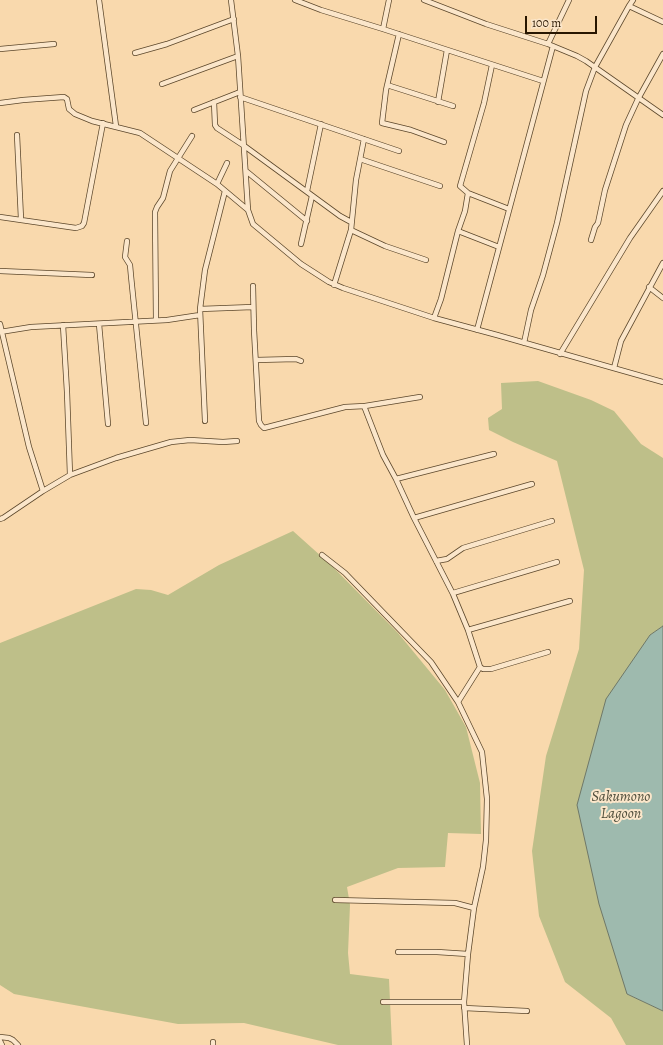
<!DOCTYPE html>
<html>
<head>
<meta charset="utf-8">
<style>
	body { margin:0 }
	#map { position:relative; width:663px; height:1045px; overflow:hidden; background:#f9d9ad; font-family:Alegreya,serif }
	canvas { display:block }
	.scale { position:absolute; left:525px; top:16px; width:72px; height:18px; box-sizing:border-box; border:2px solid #281600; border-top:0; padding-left:5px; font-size:12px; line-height:14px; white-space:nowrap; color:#281600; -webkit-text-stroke:3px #fbe6ca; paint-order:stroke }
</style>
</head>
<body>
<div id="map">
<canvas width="663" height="1045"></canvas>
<div class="scale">100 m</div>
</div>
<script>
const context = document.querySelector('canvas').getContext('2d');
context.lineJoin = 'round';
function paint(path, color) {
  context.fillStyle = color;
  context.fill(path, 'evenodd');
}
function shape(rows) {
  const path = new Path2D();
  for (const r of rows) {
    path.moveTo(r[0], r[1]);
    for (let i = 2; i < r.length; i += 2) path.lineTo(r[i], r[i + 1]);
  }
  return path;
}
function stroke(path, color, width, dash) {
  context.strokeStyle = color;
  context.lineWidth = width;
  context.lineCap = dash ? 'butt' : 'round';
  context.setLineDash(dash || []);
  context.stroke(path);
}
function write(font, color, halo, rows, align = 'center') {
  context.font = font + ' Alegreya,serif';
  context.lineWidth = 4;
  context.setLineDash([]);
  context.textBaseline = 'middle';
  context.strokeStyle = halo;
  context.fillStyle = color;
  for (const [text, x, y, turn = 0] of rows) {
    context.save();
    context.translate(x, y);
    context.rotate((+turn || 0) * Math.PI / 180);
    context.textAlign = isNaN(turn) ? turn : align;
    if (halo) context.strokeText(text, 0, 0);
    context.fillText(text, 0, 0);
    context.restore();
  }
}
paint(shape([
	[538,381,591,400,614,411,641,444,663,458,663,626,650,635,627,994,663,1011,663,1045,626,1045,611,1018,565,982,539,916,532,851,546,756,579,649,584,570,557,461,513,442,489,430,488,418,502,409,501,383],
	[293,531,331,565,398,633,445,690,466,727,480,783,481,834,448,833,445,867,398,868,347,887,350,905,348,953,350,974,389,979,392,1045,338,1045,244,1023,178,1024,14,994,0,985,0,643,136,589,151,590,168,595,219,565]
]), '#bebf89');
const water = shape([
	[663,626,663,1011,627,994,599,904,577,805,606,699,650,635,663,626]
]);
paint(water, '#9ebaae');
stroke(water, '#6f7868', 1);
const minor = shape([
	[99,0,116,126],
	[231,0,238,56,248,210,253,224,301,264,329,282,343,288,434,318,497,335,663,382],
	[295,0,321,10,383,29,543,81],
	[424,0,486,24,548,44,577,56,586,61,663,115],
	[629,6,663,22],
	[383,29,389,0],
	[399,34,386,90,382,123,411,130,444,142],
	[548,44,569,0],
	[0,49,54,44],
	[135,53,167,44,234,19],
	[162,84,238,56],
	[387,85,453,106],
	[240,97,399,151],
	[214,102,215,125,217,128,243,145,340,216,351,222],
	[438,102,447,50],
	[0,103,23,100,64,97,67,99,69,109,75,114,92,121,140,133,217,184,248,210],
	[194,110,240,92],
	[17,135,21,219],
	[360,159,440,186],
	[246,171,307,221],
	[217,184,227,163],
	[307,191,321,124],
	[468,193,509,209],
	[0,217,76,228,82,226,84,223,103,123],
	[351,230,385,246,426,260],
	[458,231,499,247],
	[591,240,595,227,598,223,605,190,626,125,638,99,663,54],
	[127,241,125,257,130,265,131,276,146,423],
	[301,244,312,196],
	[0,271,92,275],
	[334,285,351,230,356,180,364,139],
	[253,286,254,330,259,421,261,425,264,428,345,407,365,406,420,397],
	[649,287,663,298],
	[200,309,253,307],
	[434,318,441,299,458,231,465,211,468,193,460,186,484,103,492,65],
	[156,320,155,212,157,207,163,198,170,171,192,136],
	[0,324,29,447,43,491],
	[99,324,108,424],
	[63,325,67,392,70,475],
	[477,330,553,46],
	[0,332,31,327,167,320,200,315],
	[524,343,531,310,543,275,557,223,586,91,595,67,629,6,633,0],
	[560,354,630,238,663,191],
	[256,360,296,359,301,361],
	[614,368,621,341,663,263],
	[364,406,383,455,396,479,414,518,453,594,468,630,480,667,458,702],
	[205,421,200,309,205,270,225,191],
	[396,479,494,454],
	[414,518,532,484],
	[0,519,3,518,43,491,70,475,116,458,171,442,190,440,223,442,237,441],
	[322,555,345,573,431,662,458,702,482,752,487,799,486,840,483,867,474,908,468,954,464,1002,467,1045],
	[436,561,447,559,463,548,552,521],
	[453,593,557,562],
	[468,630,570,601],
	[480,667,483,669,491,669,548,652],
	[335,900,455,903,474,908],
	[398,952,437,952,468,954],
	[383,1002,464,1002],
	[464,1008,527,1011],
	[0,1037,9,1038,13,1040,18,1045],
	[0,1041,2,1045],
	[213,1045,213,1042]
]);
stroke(minor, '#5c472b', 6);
stroke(minor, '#fbe6ca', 4.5);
write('italic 15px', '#514f3d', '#fbe6ca', [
	["Sakumono",621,797],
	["Lagoon",621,814]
]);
</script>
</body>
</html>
